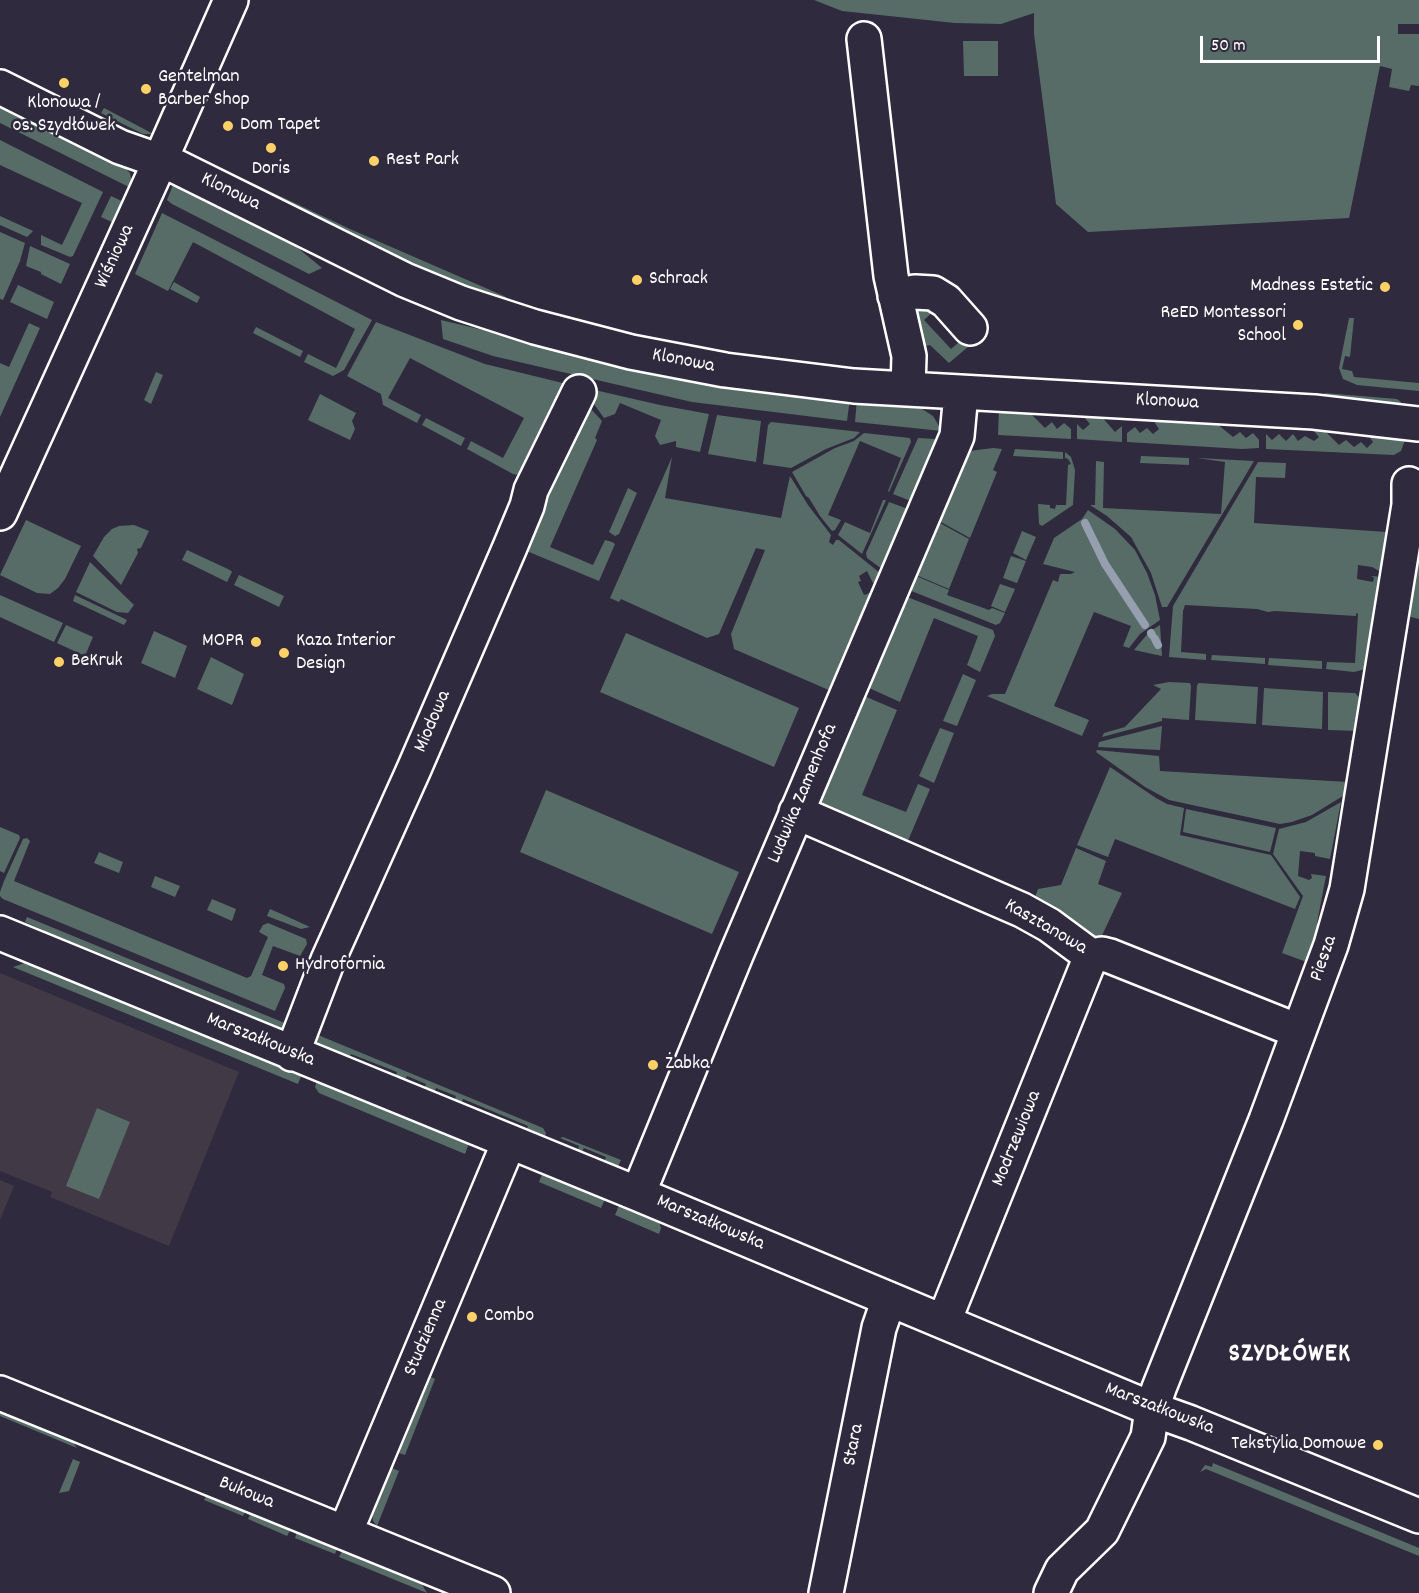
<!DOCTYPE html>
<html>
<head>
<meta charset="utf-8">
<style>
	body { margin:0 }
	#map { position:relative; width:1419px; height:1593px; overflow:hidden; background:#2f2a3d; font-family:Dekko,sans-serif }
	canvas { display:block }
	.scale { position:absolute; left:1200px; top:36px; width:180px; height:27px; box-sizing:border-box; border:3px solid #fff; border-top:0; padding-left:8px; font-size:18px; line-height:21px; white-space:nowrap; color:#fff; -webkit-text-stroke:4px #2f2a3d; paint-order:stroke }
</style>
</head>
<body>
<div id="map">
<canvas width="1419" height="1593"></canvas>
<div class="scale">50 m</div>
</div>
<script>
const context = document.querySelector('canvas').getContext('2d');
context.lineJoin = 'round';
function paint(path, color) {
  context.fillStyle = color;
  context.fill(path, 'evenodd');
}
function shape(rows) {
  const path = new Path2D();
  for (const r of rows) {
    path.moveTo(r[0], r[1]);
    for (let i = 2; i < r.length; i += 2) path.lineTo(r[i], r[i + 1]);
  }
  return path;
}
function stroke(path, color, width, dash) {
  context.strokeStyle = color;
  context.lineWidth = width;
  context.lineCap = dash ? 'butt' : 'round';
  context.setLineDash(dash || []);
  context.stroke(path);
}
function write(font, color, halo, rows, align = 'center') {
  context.font = font + ' Dekko,sans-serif';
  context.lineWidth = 5;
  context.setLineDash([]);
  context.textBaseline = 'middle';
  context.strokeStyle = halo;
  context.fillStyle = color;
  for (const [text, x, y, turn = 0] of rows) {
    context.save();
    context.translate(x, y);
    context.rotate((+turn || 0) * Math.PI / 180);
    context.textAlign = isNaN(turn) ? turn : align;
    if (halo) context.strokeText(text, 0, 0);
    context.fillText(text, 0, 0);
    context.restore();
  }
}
paint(shape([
	[0,973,239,1072,169,1246,50,1197,52,1192,0,1171],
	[0,1180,14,1186,0,1220]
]), '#413945');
paint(shape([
	[814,0,1419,0,1419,24,1398,24,1398,34,1419,34,1419,86,1411,85,1409,91,1389,87,1392,69,1380,66,1349,218,1088,232,1056,204,1034,34,1034,13,1001,24,955,23,842,11],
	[963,41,998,41,998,76,964,76],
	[0,101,122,165,130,173,133,189,0,123],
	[104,108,144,129,153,134,143,134,101,113],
	[0,140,103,192,73,256,70,257,41,245,41,235,62,245,82,203,0,165],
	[191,156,195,156,350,229,504,296,517,304,447,283],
	[176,184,287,239,322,268,309,274,172,204,167,200,173,185],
	[111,196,128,204,118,225,101,217],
	[162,213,372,320,344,370,333,376,304,362,308,354,336,368,355,329,193,242,168,291,135,274],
	[0,216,33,231,27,237,0,225],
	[0,232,25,243,20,261,3,300,0,299],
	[30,246,70,264,61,284,41,274,41,272,26,266],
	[174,282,200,297,197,303,170,289],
	[18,285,54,302,47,319,10,302],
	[915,306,938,307,924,320,951,349,965,337,975,341,949,363,930,345,923,347],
	[1349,318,1354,318,1350,357,1345,356,1342,369,1352,371,1354,377,1419,383,1419,391,1357,385,1343,379,1339,368],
	[441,320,508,336,850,398,847,421,692,402,493,356,443,339],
	[376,322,485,364,575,386,523,476,513,474,467,449,471,441,503,458,524,418,410,358,388,398,421,415,417,423,383,405,381,394,347,376],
	[29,323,40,328,0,417,0,363,9,367],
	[256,327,303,351,300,357,253,333],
	[156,372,163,375,151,404,144,400],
	[586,388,660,405,709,414,700,452,676,447,676,441,660,445,655,436,661,420,620,403,615,414,604,418,591,400],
	[1324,393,1397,399,1401,402,1401,406,1331,400],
	[320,394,356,413,352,421,355,429,350,440,308,420],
	[857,399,916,405,933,416,942,431,855,422],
	[590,408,602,421,595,438,597,440,550,547,593,565,605,540,612,542,615,544,599,581,517,547],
	[999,409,1026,409,1045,428,1052,422,1057,429,1064,423,1071,429,1071,439,998,435],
	[1084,413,1101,416,1115,432,1122,426,1122,442,1077,439,1077,424,1083,430,1090,424,1084,417],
	[717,415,761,421,756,462,708,454],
	[1155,417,1211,419,1233,437,1240,432,1246,438,1253,433,1259,440,1259,448,1242,449,1127,442,1127,433,1135,427,1140,433,1147,428,1153,434,1159,429,1153,420],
	[426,418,465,438,461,446,422,425],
	[771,422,825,428,860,432,854,438,826,449,791,468,763,464,768,425],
	[1317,426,1323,429,1339,445,1346,440,1354,447,1361,442,1367,448,1373,442,1368,435,1373,431,1404,435,1405,440,1401,451,1394,455,1266,449,1266,434,1272,440,1279,434,1286,441,1293,434,1298,441,1305,436,1314,441,1319,437,1313,430],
	[864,433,910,438,911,442,889,492,888,491,901,458,860,441,828,515,841,520,835,530,832,531,820,516,809,498,806,496,792,472,835,448,854,441],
	[918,438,936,439,911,501,893,494],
	[993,448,1002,449,993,470,997,472,970,538,939,521,969,451],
	[1015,449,1063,452,1063,459,1013,456],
	[1065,452,1071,457,1075,470,1073,505,1042,526,1039,524,1038,504,1050,505,1050,508,1055,509,1056,505,1066,505,1068,465,1071,464,1068,459,1065,458],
	[1141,456,1189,458,1189,465,1140,463],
	[672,457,665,498,781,518,790,476,808,505,831,535,829,542,833,545,836,540,839,540,880,573,877,581,873,583,867,571,859,576,861,581,858,582,864,595,873,592,831,691,734,649,731,634,765,550,756,548,719,634,707,638,621,599,619,602,610,598],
	[1197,458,1254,461,1167,607,1162,607,1151,573,1131,537,1107,516,1090,505,1095,505,1096,461,1104,462,1103,508,1221,514,1225,462],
	[1258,462,1286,463,1285,478,1256,477,1254,523,1387,532,1381,572,1372,567,1358,565,1357,579,1373,582,1374,578,1371,576,1381,577,1368,664,1362,670,1354,672,1326,669,1327,662,1355,663,1358,614,1356,613,1356,616,1275,611,1268,612,1257,609,1185,605,1183,611,1181,652,1206,654,1206,660,1169,657,1173,606],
	[628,488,637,493,619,534,615,536,609,532],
	[883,500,886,500,862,554,838,535,845,522,870,533],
	[889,502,908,509,882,569,867,558,866,553],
	[1088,510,1115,529,1135,550,1147,573,1155,595,1160,620,1140,634,1129,648,1123,646,1131,626,1094,612,1054,706,1089,720,1082,736,987,696,992,694,1005,694,1053,580,1058,582,1060,574,1071,574,1075,572,1043,564,1054,538,1082,519],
	[26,520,81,546,65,579,58,588,50,594,37,593,0,575],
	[938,522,969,539,949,589,916,575],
	[134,525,149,531,141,548,137,549,138,553,121,585,93,556,104,537,112,529,119,526],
	[1022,531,1036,537,1026,560,1013,553],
	[187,550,230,570,232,572,227,582,182,560],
	[1419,550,1419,619,1403,615],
	[1011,556,1026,561,1017,583,1003,578],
	[90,562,134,605,128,613,117,612,76,592],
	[239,575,284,596,279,607,234,585],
	[916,576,949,590,947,595,989,610,992,608,1005,613,1000,623,996,625,909,590],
	[1000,584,1015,589,1005,612,991,606],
	[0,595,63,623,54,642,0,617],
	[75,595,123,618,127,620,124,625,73,601],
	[907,597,993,630,995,636,980,672,967,665,978,636,934,618,900,702,869,688],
	[66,625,93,637,85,656,57,643],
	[1160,625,1162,656,1134,650,1149,632],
	[154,631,187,646,175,678,141,663],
	[626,633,799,708,774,767,600,692],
	[1212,655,1265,658,1265,664,1211,660],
	[211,657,244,674,232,705,197,689],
	[1269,658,1322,661,1322,669,1268,665],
	[963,674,976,680,957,726,943,721],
	[1169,682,1190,683,1191,686,1189,720,1162,718,1162,721,1102,737,1104,733,1125,727,1161,689,1153,685],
	[1199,683,1258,687,1256,724,1195,720,1197,685],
	[1264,688,1323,692,1322,729,1262,725],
	[1328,692,1355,693,1360,698,1362,701,1360,731,1328,730],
	[864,696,897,710,862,795,906,812,918,784,930,789,907,843,822,809,821,802,824,791],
	[1162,726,1160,750,1098,747,1099,742],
	[940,728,954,733,934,783,919,776],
	[1351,740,1358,740,1351,791,1312,815,1292,822,1280,824,1169,800,1145,787,1096,752,1097,750,1159,756,1160,771,1348,782],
	[1110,767,1156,798,1167,804,1184,808,1180,835,1271,855,1300,897,1295,909,1115,839,1108,857,1077,845],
	[546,790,739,872,712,934,520,852],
	[1341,802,1330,859,1315,856,1315,853,1300,851,1298,876,1309,880,1312,878,1311,874,1326,876,1317,923,1323,930,1312,964,1282,953,1303,896,1273,854,1279,829,1306,822],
	[1186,809,1276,828,1270,852,1183,832],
	[0,827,19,835,20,838,4,873,0,871],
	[27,838,30,841,14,881,247,978,251,976,268,937,259,932,263,925,268,923,306,939,307,944,300,956,273,946,262,975,284,984,285,988,275,1011,3,899,0,896,0,892,4,881,23,839],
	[1076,848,1106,861,1098,884,1122,893,1097,946,1034,900,1038,889,1061,885],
	[99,852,123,862,119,873,94,863],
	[155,876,180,886,175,897,151,887],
	[212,899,236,909,232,921,207,910],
	[270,909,286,916,310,927,301,929,267,916],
	[27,917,292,1026,283,1032,254,1021,255,1017,97,952,56,936,50,939,43,930,25,922],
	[31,961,303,1071,298,1084,13,967],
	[306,1030,543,1128,546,1133,544,1142,525,1134,528,1126,463,1099,460,1107,453,1104,456,1096,436,1088,433,1095,423,1092,426,1084,407,1076,404,1083,395,1079,397,1072,351,1054,348,1061,311,1045],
	[318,1078,470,1140,465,1154,319,1093,315,1087],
	[97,1108,130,1122,99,1199,66,1186],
	[563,1137,621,1160,617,1169,603,1164,606,1157,584,1148,580,1155,577,1153,579,1146,560,1138],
	[543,1172,606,1197,601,1208,539,1182],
	[619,1205,659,1222,661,1228,659,1234,615,1215],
	[431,1377,435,1379,405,1455,399,1453],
	[0,1408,69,1437,77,1448,0,1416],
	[73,1459,80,1462,69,1491,59,1493],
	[1213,1463,1419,1548,1419,1556,1206,1469,1200,1472,1205,1465,1212,1467],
	[392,1468,399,1471,377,1526,373,1521,372,1513],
	[207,1494,246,1510,243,1516,204,1500],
	[251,1512,291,1529,287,1536,248,1519],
	[297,1532,337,1549,335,1554,295,1538],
	[342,1551,421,1583,427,1593,339,1557]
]), '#576c67');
stroke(shape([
	[1085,523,1105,564,1145,625],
	[1151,633,1152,635],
	[1155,639,1158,645]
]), '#969faf', 8);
const minor = shape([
	[864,39,891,276,909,356,908,389],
	[0,87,120,147,177,167,405,280,461,303,535,327,631,352,725,370,854,386,1314,412,1419,424],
	[895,296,915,292,933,293,946,301,970,328],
	[0,513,152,179,231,0],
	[796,812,1022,910,1049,925,1091,956],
	[0,933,638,1194,1152,1409,1191,1423,1419,1516],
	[1091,956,1102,954,1110,956,1298,1031],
	[292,1054,328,960,414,769,510,547,527,506,531,490,579,392],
	[638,1194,736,955,957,436,961,393],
	[944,1321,1091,956],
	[0,1393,493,1593],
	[345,1533,509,1142],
	[826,1593,879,1328,889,1299],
	[1051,1593,1062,1570,1102,1531,1148,1437,1152,1409,1159,1388,1266,1120,1331,945,1347,889,1409,505,1409,484]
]);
stroke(minor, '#fff', 38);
stroke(minor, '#2f2a3d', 33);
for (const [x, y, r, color] of [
	[64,83,6,"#ffd166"],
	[146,89,6,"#ffd166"],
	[228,126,6,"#ffd166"],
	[271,148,6,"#ffd166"],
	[374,161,6,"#ffd166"],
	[637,280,6,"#ffd166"],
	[1385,287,6,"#ffd166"],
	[1298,325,6,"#ffd166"],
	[256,642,6,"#ffd166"],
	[284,653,6,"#ffd166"],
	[59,662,6,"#ffd166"],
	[283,966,6,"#ffd166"],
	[653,1065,6,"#ffd166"],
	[472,1317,6,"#ffd166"],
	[1378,1445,6,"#ffd166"]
]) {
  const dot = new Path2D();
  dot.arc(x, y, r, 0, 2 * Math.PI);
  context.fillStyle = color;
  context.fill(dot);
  stroke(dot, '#2f2a3d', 2);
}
write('20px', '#fff', '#2f2a3d', [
	["Gentelman",158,78],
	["Barber Shop",158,101],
	["Klonowa /",64,104,"center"],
	["os. Szydłówek",64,127,"center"],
	["Dom Tapet",240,126],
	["Rest Park",386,161],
	["Doris",271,170,"center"],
	["Schrack",649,280],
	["Madness Estetic",1373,287,"right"],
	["ReED Montessori",1286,314,"right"],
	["School",1286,337,"right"],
	["MOPR",244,642,"right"],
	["Kaza Interior",296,642],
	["Design",296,665],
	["BeKruk",71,662],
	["Hydrofornia",295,966],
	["Żabka",665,1065],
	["Combo",484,1317],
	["Tekstylia Domowe",1366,1445,"right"]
], 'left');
write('20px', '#fff', '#2f2a3d', [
	["Klonowa",230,193,26],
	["Wiśniowa",116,257,-65],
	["Klonowa",683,362,11],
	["Klonowa",1167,403,3],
	["Miodowa",434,722,-67],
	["Ludwika Zamenhofa",804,794,-67],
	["Kasztanowa",1045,928,30],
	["Piesza",1325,959,-71],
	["Marszałkowska",260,1041,22],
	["Modrzewiowa",1018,1139,-68],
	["Marszałkowska",710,1224,23],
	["Studzienna",427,1338,-67],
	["Marszałkowska",1159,1410,21],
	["Stara",855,1445,-79],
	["Bukowa",246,1494,22]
]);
context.letterSpacing = '1.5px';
write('bold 26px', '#fff', '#2f2a3d', [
	["SZYDŁÓWEK",1290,1356]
]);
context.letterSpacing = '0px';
</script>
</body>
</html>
